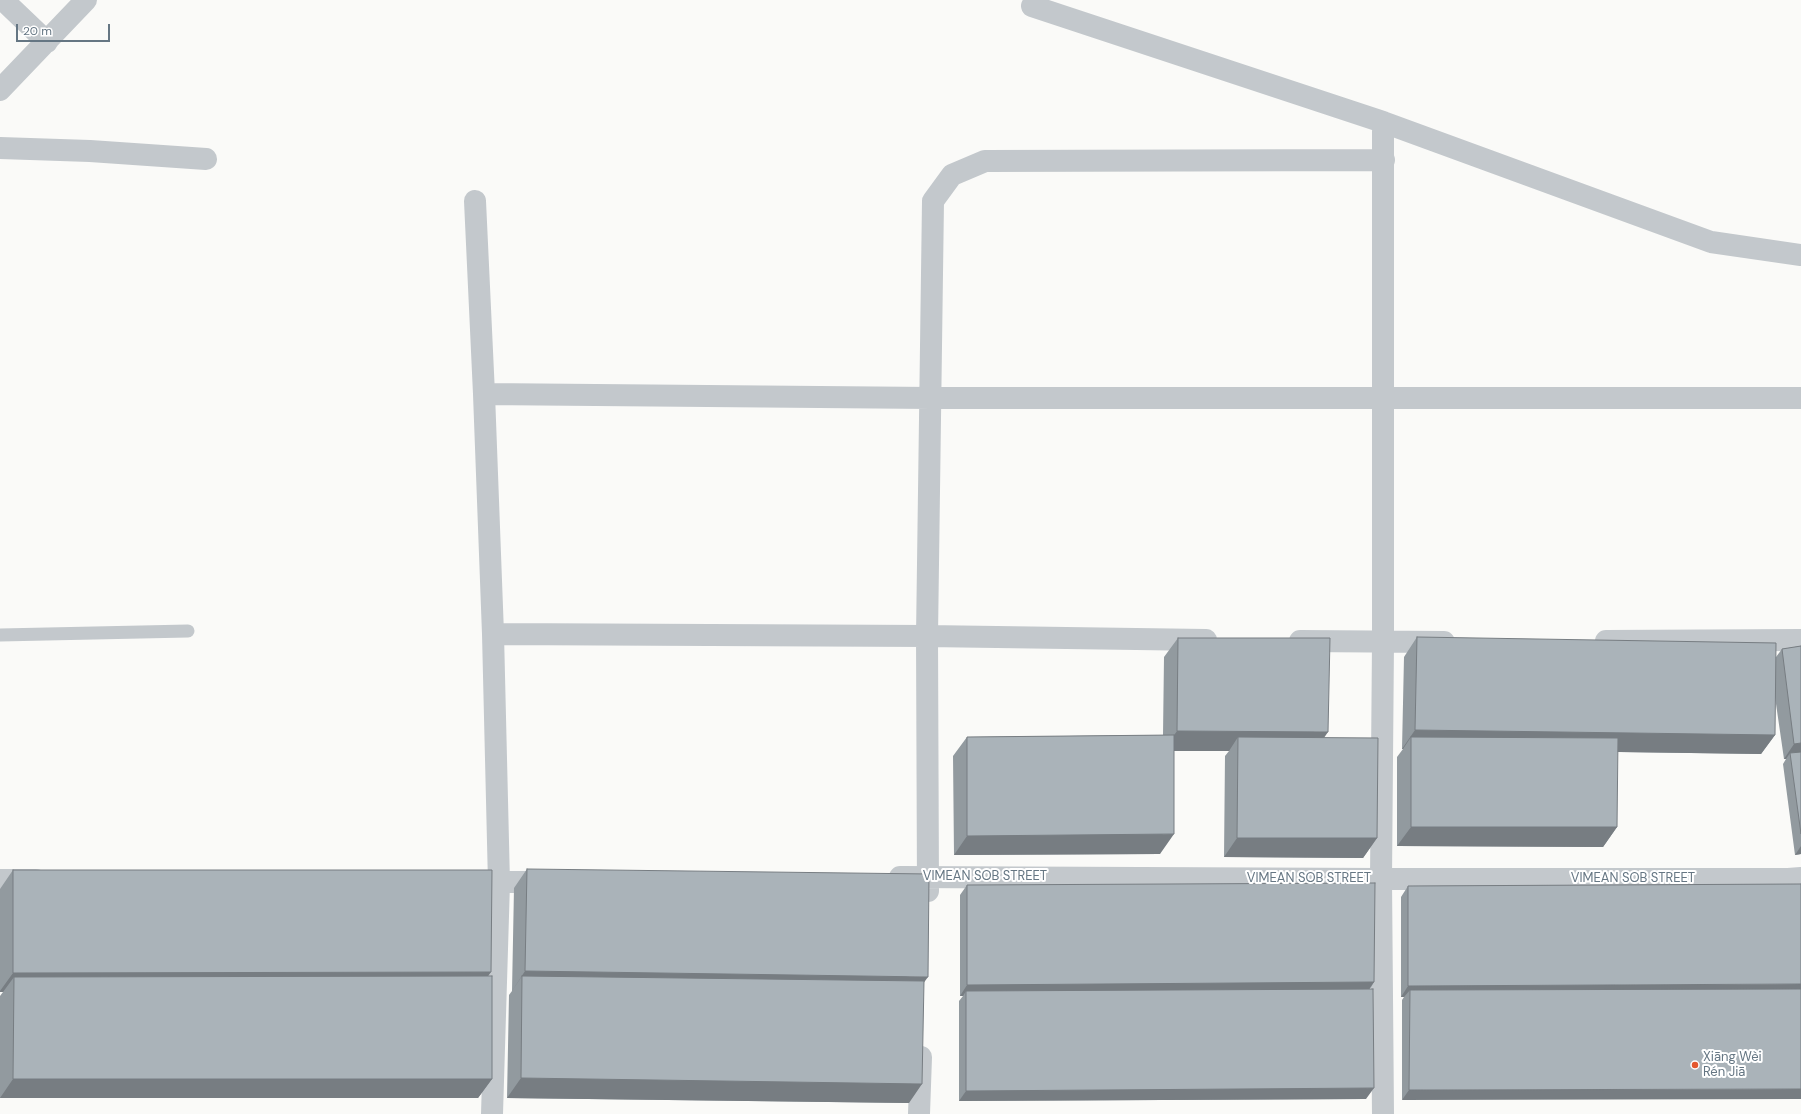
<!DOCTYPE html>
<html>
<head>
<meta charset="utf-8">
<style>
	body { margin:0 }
	#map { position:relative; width:1801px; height:1114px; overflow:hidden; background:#fafaf8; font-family:"DM Sans",sans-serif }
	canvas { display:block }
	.scale { position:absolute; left:16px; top:24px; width:94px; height:18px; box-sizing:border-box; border:2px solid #657683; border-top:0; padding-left:5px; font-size:12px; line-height:14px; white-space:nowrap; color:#657683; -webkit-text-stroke:3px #fff; paint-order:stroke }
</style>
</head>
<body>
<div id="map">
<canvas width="1801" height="1114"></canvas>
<div class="scale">20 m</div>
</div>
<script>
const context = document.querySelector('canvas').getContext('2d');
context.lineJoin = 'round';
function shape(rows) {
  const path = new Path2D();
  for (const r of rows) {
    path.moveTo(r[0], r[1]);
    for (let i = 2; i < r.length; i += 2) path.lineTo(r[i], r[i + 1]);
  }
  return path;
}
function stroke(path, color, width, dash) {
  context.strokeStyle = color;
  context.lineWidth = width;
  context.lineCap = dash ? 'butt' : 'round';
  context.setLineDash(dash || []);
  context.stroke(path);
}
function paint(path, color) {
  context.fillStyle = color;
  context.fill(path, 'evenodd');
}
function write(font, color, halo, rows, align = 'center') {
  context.font = font + ' "DM Sans",sans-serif';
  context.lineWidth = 4;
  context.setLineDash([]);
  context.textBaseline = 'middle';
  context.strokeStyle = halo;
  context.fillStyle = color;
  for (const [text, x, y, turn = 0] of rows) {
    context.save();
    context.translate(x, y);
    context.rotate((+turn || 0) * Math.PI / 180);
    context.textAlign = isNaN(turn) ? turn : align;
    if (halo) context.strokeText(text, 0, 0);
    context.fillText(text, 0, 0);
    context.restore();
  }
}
stroke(shape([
	[0,635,188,631]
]), '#c3c8cc', 13);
stroke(shape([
	[3,0,47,42],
	[1032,6,1383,122,1711,242,1801,255],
	[0,90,86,0],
	[0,148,90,151,206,159],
	[475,201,484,394,931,398,1801,398],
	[484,394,493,634,499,883,492,1114],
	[493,634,927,636,1206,640],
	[1300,641,1444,642],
	[1606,641,1801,640],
	[900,877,1381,879,1788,879,1801,878],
	[0,880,36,880],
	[462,882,548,882],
	[928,891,927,636,933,201,952,175,985,161,1384,160],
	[919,1114,921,1057],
	[1383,1114,1381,879,1383,642,1383,122]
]), '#c3c8cc', 22);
paint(shape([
	[1417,637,1776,657,1782,649,1801,646,1801,854,1795,855,1783,764,1786,759,1784,759,1775,697,1775,735,1761,754,1617,752,1617,827,1603,847,1397,846,1397,757,1403,749,1402,749,1404,657],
	[1178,638,1324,738,1377,838,1363,858,1224,857,1225,756,1229,751,1174,751,1160,854,954,855,953,756,967,737,1163,735,1164,657],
	[527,869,924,981,909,1103,507,1098,509,995,512,991,514,888],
	[13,870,488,976,492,1079,478,1098,0,1098,0,996,3,992,0,992,0,889],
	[1801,884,1402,1100,1402,1000,1404,997,1401,997,1401,897,1408,886],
	[967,885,1374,982,1370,989,1366,1099,959,1101,959,1001,963,996,960,996,960,895]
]), '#929a9f');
paint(shape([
	[1415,730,1775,735,1761,754,1411,749,1411,737,1403,749,1402,749],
	[1177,731,1328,732,1315,751,1238,737,1229,751,1163,751],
	[1801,743,1801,757,1790,753,1786,759,1784,759,1794,744],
	[1411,827,1617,827,1603,847,1397,846],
	[1174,834,1160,854,954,855,967,836],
	[1237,838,1377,838,1363,858,1224,857],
	[1801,846,1801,854,1795,855],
	[525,971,928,977,914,996,522,976,512,991],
	[491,972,477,992,14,977,3,992,0,992,0,991,13,973],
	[1374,982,1367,992,966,991,963,996,960,996,967,985],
	[1801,984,1801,991,1410,990,1404,997,1401,997,1408,986],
	[521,1078,922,1084,909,1103,507,1098],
	[13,1079,492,1079,478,1098,0,1098],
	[1374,1088,1366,1099,959,1101,966,1091],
	[1801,1089,1801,1099,1402,1100,1409,1090]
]), '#777d82');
const building = shape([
	[1417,637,1776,643,1775,735,1415,730,1417,637],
	[1178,638,1330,638,1328,732,1177,731,1178,638],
	[1801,646,1801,743,1794,744,1782,649,1801,646],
	[1174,735,1174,834,967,836,967,737,1174,735],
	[1238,737,1378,738,1377,838,1237,838,1238,737],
	[1411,737,1618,738,1617,827,1411,827,1411,737],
	[1801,752,1801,834,1790,753,1801,752],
	[527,869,929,874,928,977,525,971,527,869],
	[13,870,492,870,491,972,13,973,13,870],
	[1375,883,1374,982,967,985,967,885,1375,883],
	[1801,884,1801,984,1408,986,1408,886,1801,884],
	[492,976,492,1079,13,1079,14,977,492,976],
	[522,976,924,981,922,1084,521,1078,522,976],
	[1373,989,1374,1088,966,1091,966,991,1373,989],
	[1801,989,1801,1089,1409,1090,1410,990,1801,989]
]);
paint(building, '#aab3b9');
stroke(building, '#777d82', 1);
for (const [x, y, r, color] of [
	[1695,1065,4,"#e4572e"]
]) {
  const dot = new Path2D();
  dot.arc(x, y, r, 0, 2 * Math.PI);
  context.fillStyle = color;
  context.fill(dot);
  stroke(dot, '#fff', 1.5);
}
write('13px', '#657683', '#fff', [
	["VIMEAN SOB STREET",985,877],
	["VIMEAN SOB STREET",1309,879],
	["VIMEAN SOB STREET",1633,879]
]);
write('13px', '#657683', '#fff', [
	["Xiāng Wèi",1703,1058],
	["Rén Jiā",1703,1073]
], 'left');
</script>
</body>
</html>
